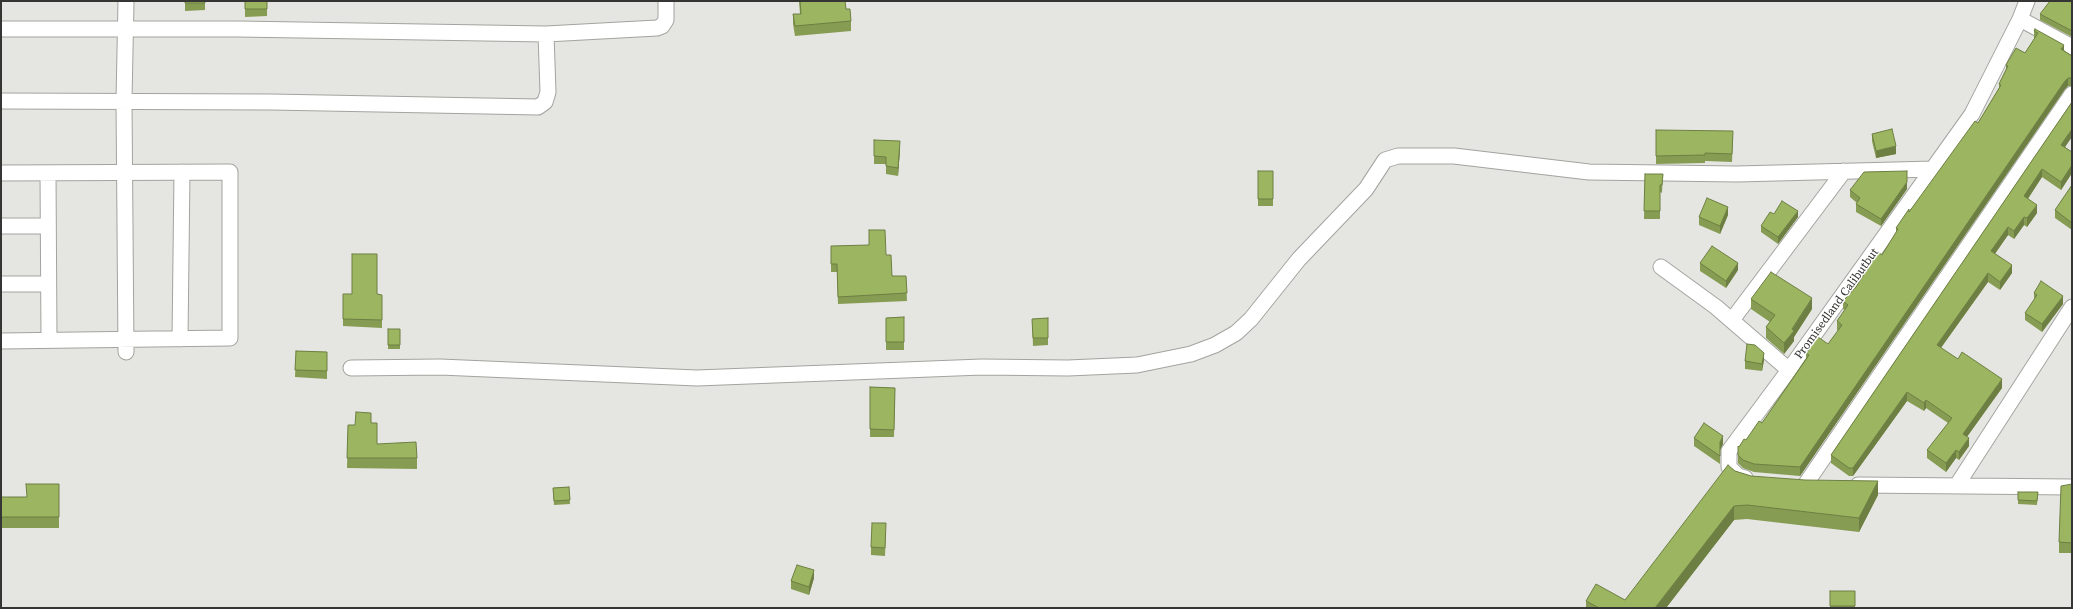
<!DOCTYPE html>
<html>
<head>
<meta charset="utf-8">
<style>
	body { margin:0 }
	#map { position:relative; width:2073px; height:609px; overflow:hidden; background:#e5e6e1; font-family:"Source Serif 4",serif }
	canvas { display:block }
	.frame { position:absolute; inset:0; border:2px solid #353533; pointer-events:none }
</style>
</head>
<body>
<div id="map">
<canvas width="2073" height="609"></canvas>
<div class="frame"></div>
</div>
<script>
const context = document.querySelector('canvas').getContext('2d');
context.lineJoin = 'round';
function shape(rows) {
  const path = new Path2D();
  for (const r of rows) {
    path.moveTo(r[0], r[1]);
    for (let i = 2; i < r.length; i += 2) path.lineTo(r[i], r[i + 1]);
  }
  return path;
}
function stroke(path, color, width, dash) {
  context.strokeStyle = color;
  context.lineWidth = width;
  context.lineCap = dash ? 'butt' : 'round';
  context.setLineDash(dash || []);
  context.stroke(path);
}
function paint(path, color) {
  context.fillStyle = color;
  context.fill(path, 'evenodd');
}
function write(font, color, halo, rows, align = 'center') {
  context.font = font + ' "Source Serif 4",serif';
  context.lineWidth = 3;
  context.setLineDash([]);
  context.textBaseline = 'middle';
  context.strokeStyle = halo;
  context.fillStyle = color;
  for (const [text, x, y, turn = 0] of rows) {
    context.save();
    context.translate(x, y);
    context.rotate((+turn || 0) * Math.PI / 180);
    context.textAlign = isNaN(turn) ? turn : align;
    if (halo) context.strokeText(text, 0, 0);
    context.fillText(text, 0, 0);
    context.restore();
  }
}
const minor = shape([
	[2020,19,2072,47],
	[1,29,238,29,546,34,657,28,662,26,666,20,666,1],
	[1,101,271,102,538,107,545,102,548,92,546,34],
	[1,173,230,172,230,338,1,341],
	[48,173,49,340],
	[1,226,48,226],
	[1661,267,1716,307,1789,370],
	[1,284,48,284],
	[1732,320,1844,171],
	[180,339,182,172],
	[126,352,124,101,126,1],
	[351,368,440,367,697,378,982,367,1068,368,1137,365,1191,354,1215,345,1236,333,1251,319,1299,259,1366,189,1385,160,1398,156,1454,156,1589,172,1737,174,1934,169],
	[1745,478,1738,476,1729,467,1729,451,1789,370,1972,114,2020,19,2027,1],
	[1805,485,2072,94],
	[1858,485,2072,487],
	[1957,485,2072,307]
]);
stroke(minor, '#a2a49f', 17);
stroke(minor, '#fff', 15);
paint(shape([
	[185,1,205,1,205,10,185,11],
	[245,1,267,1,267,16,245,17],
	[799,1,845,1,846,9,851,21,851,31,795,36,793,24,793,14,800,14],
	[2072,1,2072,37,2040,20,2040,14],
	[2035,29,2072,56,2072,86,2068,86,2065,89,1800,476,1754,472,1743,468,1738,463,1738,446,1739,447,1762,423,1806,358,1806,353,1828,344,1838,331,1837,330,1837,321,1845,310,1843,309,1843,301,1882,255,1896,233,1896,228,1909,212,1978,123,1999,88,1999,84,2006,69,2006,65,2025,53,2034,39,2034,31],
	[2072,102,2065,147,2072,152,2072,173,2061,190,2042,177,2028,199,2037,213,2027,227,2024,225,2014,239,2008,235,1995,254,2012,273,2000,290,1988,282,1941,348,2002,388,1967,437,1969,446,1959,460,1956,458,1946,472,1927,458,1927,450,1948,423,1926,408,1924,411,1907,401,1853,476,1849,476,1831,463,1831,455],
	[1656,130,1733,138,1732,162,1705,161,1705,163,1656,164],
	[1872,134,1896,154,1876,158,1872,141],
	[874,140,900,149,898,176,886,174,886,164,874,164],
	[1258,171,1273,171,1273,206,1258,206],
	[1645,174,1663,174,1662,193,1660,192,1660,219,1644,219],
	[2072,185,2072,230,2055,218,2055,210],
	[1907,189,1881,226,1856,212,1856,204,1857,203,1850,197,1850,190],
	[1774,214,1798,217,1778,244,1761,232,1761,226],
	[1728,215,1720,234,1699,225,1699,217],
	[831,246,886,255,892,276,906,276,907,301,838,304,837,272,831,272],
	[1700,263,1738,270,1726,288,1700,271],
	[2034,293,2063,304,2042,332,2025,320,2025,313,2034,300],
	[343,294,382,295,382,328,343,326],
	[1751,299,1812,309,1794,337,1794,341,1784,354,1766,338,1766,327,1770,322,1751,309],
	[904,317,904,350,886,350,886,318],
	[1048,318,1048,345,1033,346,1032,319],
	[388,329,400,329,400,349,388,349],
	[296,351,327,352,327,379,295,377],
	[1764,360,1762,371,1745,369,1745,361],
	[870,387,895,388,894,437,870,437],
	[371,423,377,444,417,458,417,469,347,468,348,425,355,425],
	[1694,438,1723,444,1720,450,1720,464,1694,446],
	[1735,471,1751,476,1878,495,1859,532,1747,519,1734,520,1666,608,1586,608,1586,601,1625,600],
	[59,484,59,528,1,528,1,497,26,497],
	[2072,484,2072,553,2059,553,2059,542],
	[569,487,570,504,554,505,553,488],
	[2018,492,2038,492,2037,505,2018,504],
	[886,531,885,556,871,555,871,547],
	[814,578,809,595,791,589,791,581],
	[1830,591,1855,591,1855,608,1830,608]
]), '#869c53');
paint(shape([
	[2064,45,2064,53,2061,49],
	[2068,78,2068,86,2065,89,1800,476,1800,467,2065,81],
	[2072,129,2072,137,2061,153,2061,145],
	[900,141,900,149,898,176,898,168],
	[1896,146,1896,154,1876,158,1876,151],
	[2072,165,2072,173,2061,190,2061,182],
	[2042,169,2042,177,2024,204,2024,196],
	[1907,182,1907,189,1881,226,1881,219],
	[2037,205,2037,213,2027,227,2027,218],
	[1728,207,1728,215,1720,234,1720,226],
	[1798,211,1798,217,1778,244,1778,237],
	[2024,217,2024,225,2014,239,2014,231],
	[2008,227,2008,235,1991,259,1991,251],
	[1738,263,1738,270,1726,288,1726,281],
	[2012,265,2012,273,2000,290,2000,282],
	[1988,273,1988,282,1937,353,1937,345],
	[2063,296,2063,304,2042,332,2042,324],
	[1812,298,1812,309,1794,337,1794,341,1784,354,1784,343],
	[1764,353,1764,360,1762,371,1762,364],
	[2002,379,2002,388,1963,442,1963,434],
	[1907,392,1907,401,1853,476,1853,468],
	[1926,400,1926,408,1924,411,1924,403],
	[1723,436,1723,444,1720,450,1720,464,1720,442],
	[1969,438,1969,446,1959,460,1959,452],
	[1956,450,1956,458,1946,472,1946,463],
	[1878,481,1878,495,1859,532,1859,518],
	[1734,506,1734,520,1666,608,1655,608],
	[814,570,814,578,809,595,809,587]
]), '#6d7f43');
const building = shape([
	[185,1,205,1,205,3,185,3,185,1],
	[245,1,267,1,267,9,245,9,245,1],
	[800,1,845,1,846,9,850,9,851,21,795,26,793,14,801,14,800,1],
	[2050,1,2072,1,2072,31,2040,14,2050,1],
	[2035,29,2064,45,2061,49,2072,56,2072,78,2068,78,2065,81,1800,467,1754,464,1743,460,1738,455,1738,446,1739,447,1744,439,1746,440,1759,421,1762,423,1809,355,1806,353,1818,337,1828,344,1842,325,1837,321,1848,305,1843,301,1856,287,1878,252,1882,255,1898,229,1896,228,1909,209,1909,212,1975,121,1978,123,2001,85,1999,84,2008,66,2006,65,2016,48,2025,53,2038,33,2034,31,2035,29],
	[2072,102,2072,129,2061,145,2072,152,2072,165,2061,182,2042,169,2024,196,2037,205,2027,218,2024,217,2014,231,2008,227,1991,251,2012,265,2000,282,1988,273,1937,345,1958,359,1962,352,2002,379,1963,434,1969,438,1959,452,1956,450,1946,463,1927,450,1952,418,1926,400,1924,403,1907,392,1853,468,1849,468,1831,455,2072,102],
	[1892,129,1896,146,1876,151,1872,134,1892,129],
	[1656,130,1733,131,1732,154,1705,153,1705,155,1656,156,1656,130],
	[874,140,900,141,898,168,886,166,886,157,874,156,874,140],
	[1258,171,1273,171,1273,199,1258,199,1258,171],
	[1907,171,1907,182,1881,219,1856,204,1860,198,1850,190,1864,172,1907,171],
	[1645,174,1663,174,1662,185,1660,185,1660,211,1644,211,1645,174],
	[2072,185,2072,223,2055,210,2072,185],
	[1707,198,1728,207,1720,226,1699,217,1707,198],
	[1782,201,1798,211,1778,237,1761,226,1770,212,1774,214,1782,201],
	[869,230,885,230,886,255,891,255,892,276,906,276,907,293,838,297,837,264,831,264,831,246,869,245,869,230],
	[1712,246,1738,263,1726,281,1700,263,1712,246],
	[352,254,377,254,377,294,382,295,382,320,343,319,343,294,352,294,352,254],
	[1771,272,1812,298,1792,329,1794,331,1784,343,1766,327,1775,315,1751,299,1771,272],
	[2041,281,2063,296,2042,324,2025,313,2037,295,2034,293,2041,281],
	[904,317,904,342,886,342,886,318,904,317],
	[1048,318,1048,338,1033,338,1032,319,1048,318],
	[388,329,400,329,400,345,388,345,388,329],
	[1747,344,1755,345,1764,353,1762,364,1745,361,1747,344],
	[296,351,327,352,327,371,295,370,296,351],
	[870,387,895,388,894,430,870,429,870,387],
	[356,412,371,413,371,423,377,423,377,444,416,442,417,458,347,458,348,425,355,425,356,412],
	[1704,423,1723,436,1720,442,1720,456,1694,438,1704,423],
	[1728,465,1735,471,1751,476,1805,480,1878,481,1859,518,1747,505,1734,506,1655,608,1599,608,1586,601,1596,584,1625,600,1728,465],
	[26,484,59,484,59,517,1,517,1,497,27,497,26,484],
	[2072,484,2072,543,2059,542,2061,486,2072,484],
	[569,487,570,500,554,501,553,488,569,487],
	[2018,492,2038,492,2037,501,2018,500,2018,492],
	[872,523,886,523,885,548,871,547,872,523],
	[797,565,814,570,809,587,791,581,797,565],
	[1830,591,1855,591,1855,606,1830,606,1830,591]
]);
paint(building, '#9cb560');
stroke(building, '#6d7f43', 1);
write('12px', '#353533', '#fff', [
	["Promisedland Calibutbut",1837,304,-54]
]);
</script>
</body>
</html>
